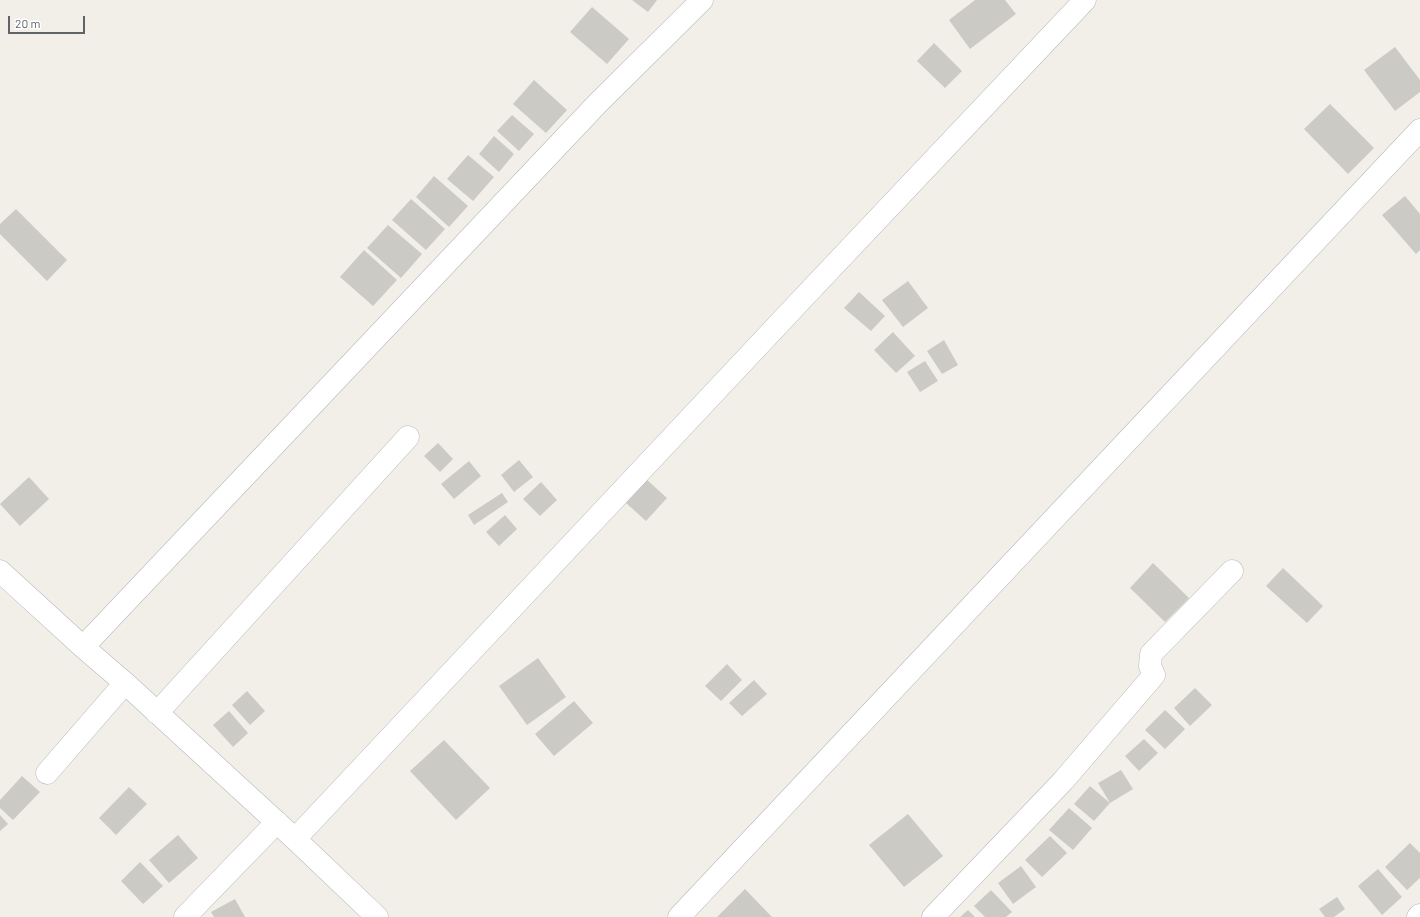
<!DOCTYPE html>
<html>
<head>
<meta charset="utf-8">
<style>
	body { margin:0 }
	#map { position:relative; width:1420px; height:917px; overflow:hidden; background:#f1efe8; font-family:Barlow,sans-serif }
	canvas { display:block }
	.scale { position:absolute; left:8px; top:16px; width:77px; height:18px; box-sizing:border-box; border:2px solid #5f6368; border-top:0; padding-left:5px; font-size:12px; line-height:14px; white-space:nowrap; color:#5f6368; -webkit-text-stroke:3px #fff; paint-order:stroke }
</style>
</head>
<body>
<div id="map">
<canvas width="1420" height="917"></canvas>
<div class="scale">20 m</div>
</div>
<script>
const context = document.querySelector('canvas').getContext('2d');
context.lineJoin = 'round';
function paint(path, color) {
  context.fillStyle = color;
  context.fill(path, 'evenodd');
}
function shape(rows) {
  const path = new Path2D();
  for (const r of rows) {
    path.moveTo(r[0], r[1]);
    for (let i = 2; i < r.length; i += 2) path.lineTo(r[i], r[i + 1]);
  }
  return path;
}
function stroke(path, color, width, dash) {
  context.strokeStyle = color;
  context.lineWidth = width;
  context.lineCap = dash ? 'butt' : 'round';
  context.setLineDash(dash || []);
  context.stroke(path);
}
paint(shape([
	[632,0,657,0,648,12],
	[975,0,1005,0,1016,14,970,49,949,20],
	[592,7,629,39,607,64,570,32],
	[934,43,962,71,945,88,917,61],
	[1395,47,1420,80,1420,92,1395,111,1364,70],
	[534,80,567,110,546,133,513,104],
	[1330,104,1374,148,1348,174,1304,129],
	[512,115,534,134,519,151,497,131],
	[494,136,514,154,499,172,479,154],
	[468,155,494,177,473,201,447,179],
	[434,176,468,206,449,227,416,197],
	[1405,196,1420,214,1420,250,1416,254,1382,215],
	[411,199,445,229,426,250,392,220],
	[16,209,67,260,47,281,0,234,0,224],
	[388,225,422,254,401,278,367,248],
	[364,250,397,280,373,306,340,277],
	[908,281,928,308,903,327,882,300],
	[859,292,885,316,871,331,844,308],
	[893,332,915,356,896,373,874,350],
	[944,340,958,365,942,374,927,351],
	[925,361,938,381,920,392,907,372],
	[438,443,453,459,440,472,424,456],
	[519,460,533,477,514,492,501,475],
	[469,461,481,476,454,499,441,484],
	[29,477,49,499,20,526,0,504],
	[646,479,667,498,646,521,625,502],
	[541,482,557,500,540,516,523,499],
	[502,493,508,502,474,525,468,515],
	[505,515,517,529,499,546,486,532],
	[1153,563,1189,598,1165,622,1130,588],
	[1283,568,1323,606,1307,623,1266,586],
	[538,658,566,697,527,725,499,686],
	[727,664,742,680,721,701,705,686],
	[754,680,767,694,742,716,729,703],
	[1195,688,1212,705,1190,726,1174,708],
	[247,691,265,711,250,725,232,705],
	[574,701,593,723,554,756,535,734],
	[1165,710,1185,729,1165,749,1145,730],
	[229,711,248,733,233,747,213,725],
	[1144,739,1158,753,1139,771,1125,756],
	[444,740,490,788,456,820,410,771],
	[1121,770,1133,789,1110,803,1094,821,1074,804,1090,786,1110,803,1098,783],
	[22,776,40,792,13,820,0,808,0,800],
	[129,787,147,804,116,835,99,818],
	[1069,808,1092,828,1073,850,1049,830],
	[908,814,943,856,904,887,869,845],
	[0,815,8,824,0,831],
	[178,835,198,858,169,883,149,860],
	[1050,836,1067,853,1042,877,1025,860],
	[1410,843,1420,853,1420,878,1407,890,1385,867],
	[140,862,163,886,143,904,121,881],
	[1021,866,1036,887,1013,904,998,883],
	[1378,869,1402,897,1382,915,1358,886],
	[745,889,772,917,717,917],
	[991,890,1012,912,1006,917,985,917,974,906],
	[1337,897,1345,909,1334,917,1325,917,1319,909],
	[235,899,245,917,214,917,211,912],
	[968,910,975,917,960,917]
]), '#cccac5');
const minor = shape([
	[0,571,83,647,125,683,295,839,377,917],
	[83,647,598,103,702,0],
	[157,713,408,437],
	[47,773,125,683],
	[295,839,804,297,1085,0],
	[185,917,277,822],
	[679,917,1420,130],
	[933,917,1063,781,1154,675,1150,666,1151,654,1232,571],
	[1418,917,1420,915]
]);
stroke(minor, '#b5b8bc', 23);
stroke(minor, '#fff', 22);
</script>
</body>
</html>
